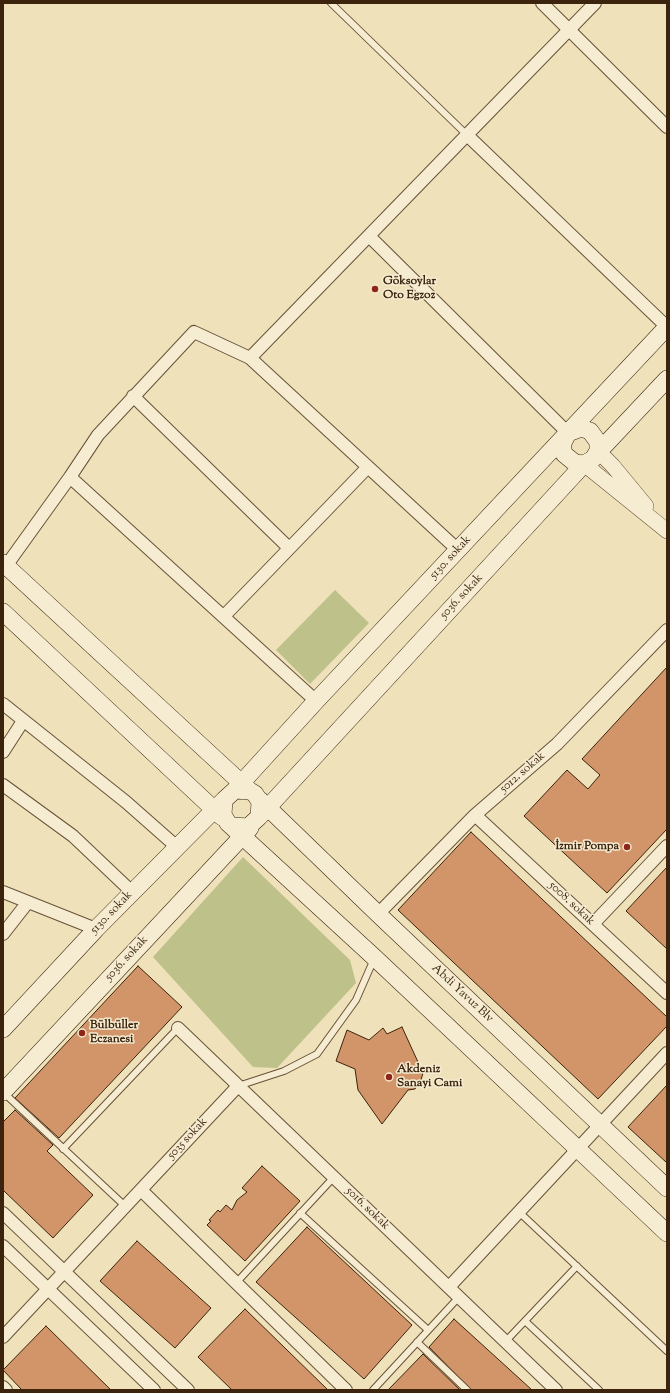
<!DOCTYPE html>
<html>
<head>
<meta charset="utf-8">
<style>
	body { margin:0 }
	#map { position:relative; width:670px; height:1393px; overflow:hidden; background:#efe1ba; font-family:"Sorts Mill Goudy",serif }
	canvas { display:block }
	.frame { position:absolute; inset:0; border:4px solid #3b230d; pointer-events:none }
</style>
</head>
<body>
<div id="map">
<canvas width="670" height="1393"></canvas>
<div class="frame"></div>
</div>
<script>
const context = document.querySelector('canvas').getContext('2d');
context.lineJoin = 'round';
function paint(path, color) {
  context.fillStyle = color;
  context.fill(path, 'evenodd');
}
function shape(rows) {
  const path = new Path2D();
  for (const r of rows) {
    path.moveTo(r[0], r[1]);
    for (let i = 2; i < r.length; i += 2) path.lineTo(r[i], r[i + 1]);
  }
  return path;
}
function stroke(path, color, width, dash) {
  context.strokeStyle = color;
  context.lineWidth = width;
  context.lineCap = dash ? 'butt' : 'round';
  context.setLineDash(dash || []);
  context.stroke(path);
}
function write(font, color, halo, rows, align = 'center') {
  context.font = font + ' "Sorts Mill Goudy",serif';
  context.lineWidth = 3;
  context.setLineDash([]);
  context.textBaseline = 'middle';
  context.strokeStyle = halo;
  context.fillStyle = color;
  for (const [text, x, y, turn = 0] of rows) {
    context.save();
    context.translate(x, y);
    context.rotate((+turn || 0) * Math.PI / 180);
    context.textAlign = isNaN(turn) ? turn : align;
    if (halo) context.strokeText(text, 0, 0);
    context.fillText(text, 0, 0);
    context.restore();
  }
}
paint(shape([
	[335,590,369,623,310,684,276,650],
	[243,857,350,960,356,983,277,1068,253,1067,153,957]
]), '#bfc18b');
const building = shape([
	[667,667,667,829,607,893,524,816,567,770,588,789,600,775,582,759,667,667],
	[471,832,667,1017,667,1026,598,1099,398,910,471,832],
	[667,867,667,949,626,911,667,867],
	[138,966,182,1007,59,1138,15,1098,138,966],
	[402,1027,423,1073,421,1080,415,1089,408,1090,382,1124,358,1090,355,1069,336,1061,347,1030,369,1040,383,1028,387,1034,402,1027],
	[667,1085,667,1163,628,1127,667,1085],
	[15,1110,53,1145,47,1151,93,1195,53,1238,3,1190,3,1122,15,1110],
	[262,1166,300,1201,245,1261,207,1225,211,1221,209,1220,218,1210,220,1212,226,1205,232,1210,237,1200,247,1192,242,1188,262,1166],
	[307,1227,412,1325,364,1379,256,1282,307,1227],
	[137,1241,211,1308,175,1348,100,1281,137,1241],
	[245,1309,328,1390,232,1390,198,1357,245,1309],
	[454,1319,532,1390,471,1390,429,1347,454,1319],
	[46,1326,111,1390,22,1390,3,1370,46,1326],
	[423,1354,460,1390,388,1390,423,1354]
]);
paint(building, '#d29569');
stroke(building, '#3b230d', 1);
const service = shape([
	[331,3,467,135],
	[238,1086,284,1071,317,1054,356,1000,374,959],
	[4,1093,125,1206],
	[63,1149,178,1028],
	[519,1212,667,1351],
	[300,1213,428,1330],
	[236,1283,334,1177],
	[525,1321,599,1390],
	[417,1342,467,1390],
	[505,1342,577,1266],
	[373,1390,459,1297]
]);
const minor = shape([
	[542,3,667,127],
	[467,135,667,327],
	[369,236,568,433],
	[250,358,595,3],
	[133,396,289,548],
	[70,477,316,701],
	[6,566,70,477,98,435,194,332,250,358,458,550],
	[224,616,367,468],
	[3,704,126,802,177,847],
	[3,752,23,721],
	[3,785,73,836,132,892],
	[475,815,667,993],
	[3,892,96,929],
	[378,914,475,815,557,744,667,630],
	[593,924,667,846],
	[3,934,28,902],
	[178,1028,556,1390],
	[141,1190,346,1390],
	[3,1213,188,1390],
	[3,1246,154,1390],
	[449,1287,667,1053],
	[3,1337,238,1086],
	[3,1387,6,1390]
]);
const tertiary = shape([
	[598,451,613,466,646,506],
	[584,464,667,531]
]);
const secondary = shape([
	[584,464,575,463,564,454,562,445,568,433,581,428,590,431,598,442,598,451],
	[3,563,250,791],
	[3,612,222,817],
	[235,790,316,701,667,327],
	[260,800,378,914,667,1188],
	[259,817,584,464,593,459,598,451,604,446,667,379],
	[233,826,248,827,259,817,260,802,255,794,250,791,235,790,224,800,223,815,228,823,375,958,667,1233],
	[3,1029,96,929,224,800],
	[3,1092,250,828]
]);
stroke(service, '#685238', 8);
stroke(minor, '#685238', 14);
stroke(tertiary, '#685238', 16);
stroke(secondary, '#3b230d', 18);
stroke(service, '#f5ecd2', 6);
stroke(minor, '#f5ecd2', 12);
stroke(tertiary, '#f5ecd2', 15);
stroke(secondary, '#f5ecd2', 17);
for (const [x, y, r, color] of [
	[375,289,4,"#8f2418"],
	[627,847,4,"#8f2418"],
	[82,1033,4,"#8f2418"],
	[389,1077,4,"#8f2418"]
]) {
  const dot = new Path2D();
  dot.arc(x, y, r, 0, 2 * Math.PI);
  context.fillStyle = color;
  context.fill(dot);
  stroke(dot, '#f5ecd2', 1.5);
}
write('bold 12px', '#3b230d', '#f5ecd2', [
	["Göksoylar",383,282],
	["Oto Egzoz",383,296],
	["İzmir Pompa",619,847,"right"],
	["Bülbüller",90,1026],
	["Eczanesi",90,1040],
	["Akdeniz",397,1070],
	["Sanayi Cami",397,1084]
], 'left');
write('12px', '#3b230d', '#f5ecd2', [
	["5130. sokak",451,558,-47],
	["5036. sokak",462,597,-47],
	["5012. sokak",523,773,-41],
	["5008. sokak",571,904,43],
	["5130. sokak",112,913,-46],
	["5036. sokak",127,959,-47],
	["Abdi Yavuz Blv",462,994,43],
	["5035 sokak",188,1139,-47],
	["5016. sokak",367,1209,44]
]);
</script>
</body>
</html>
